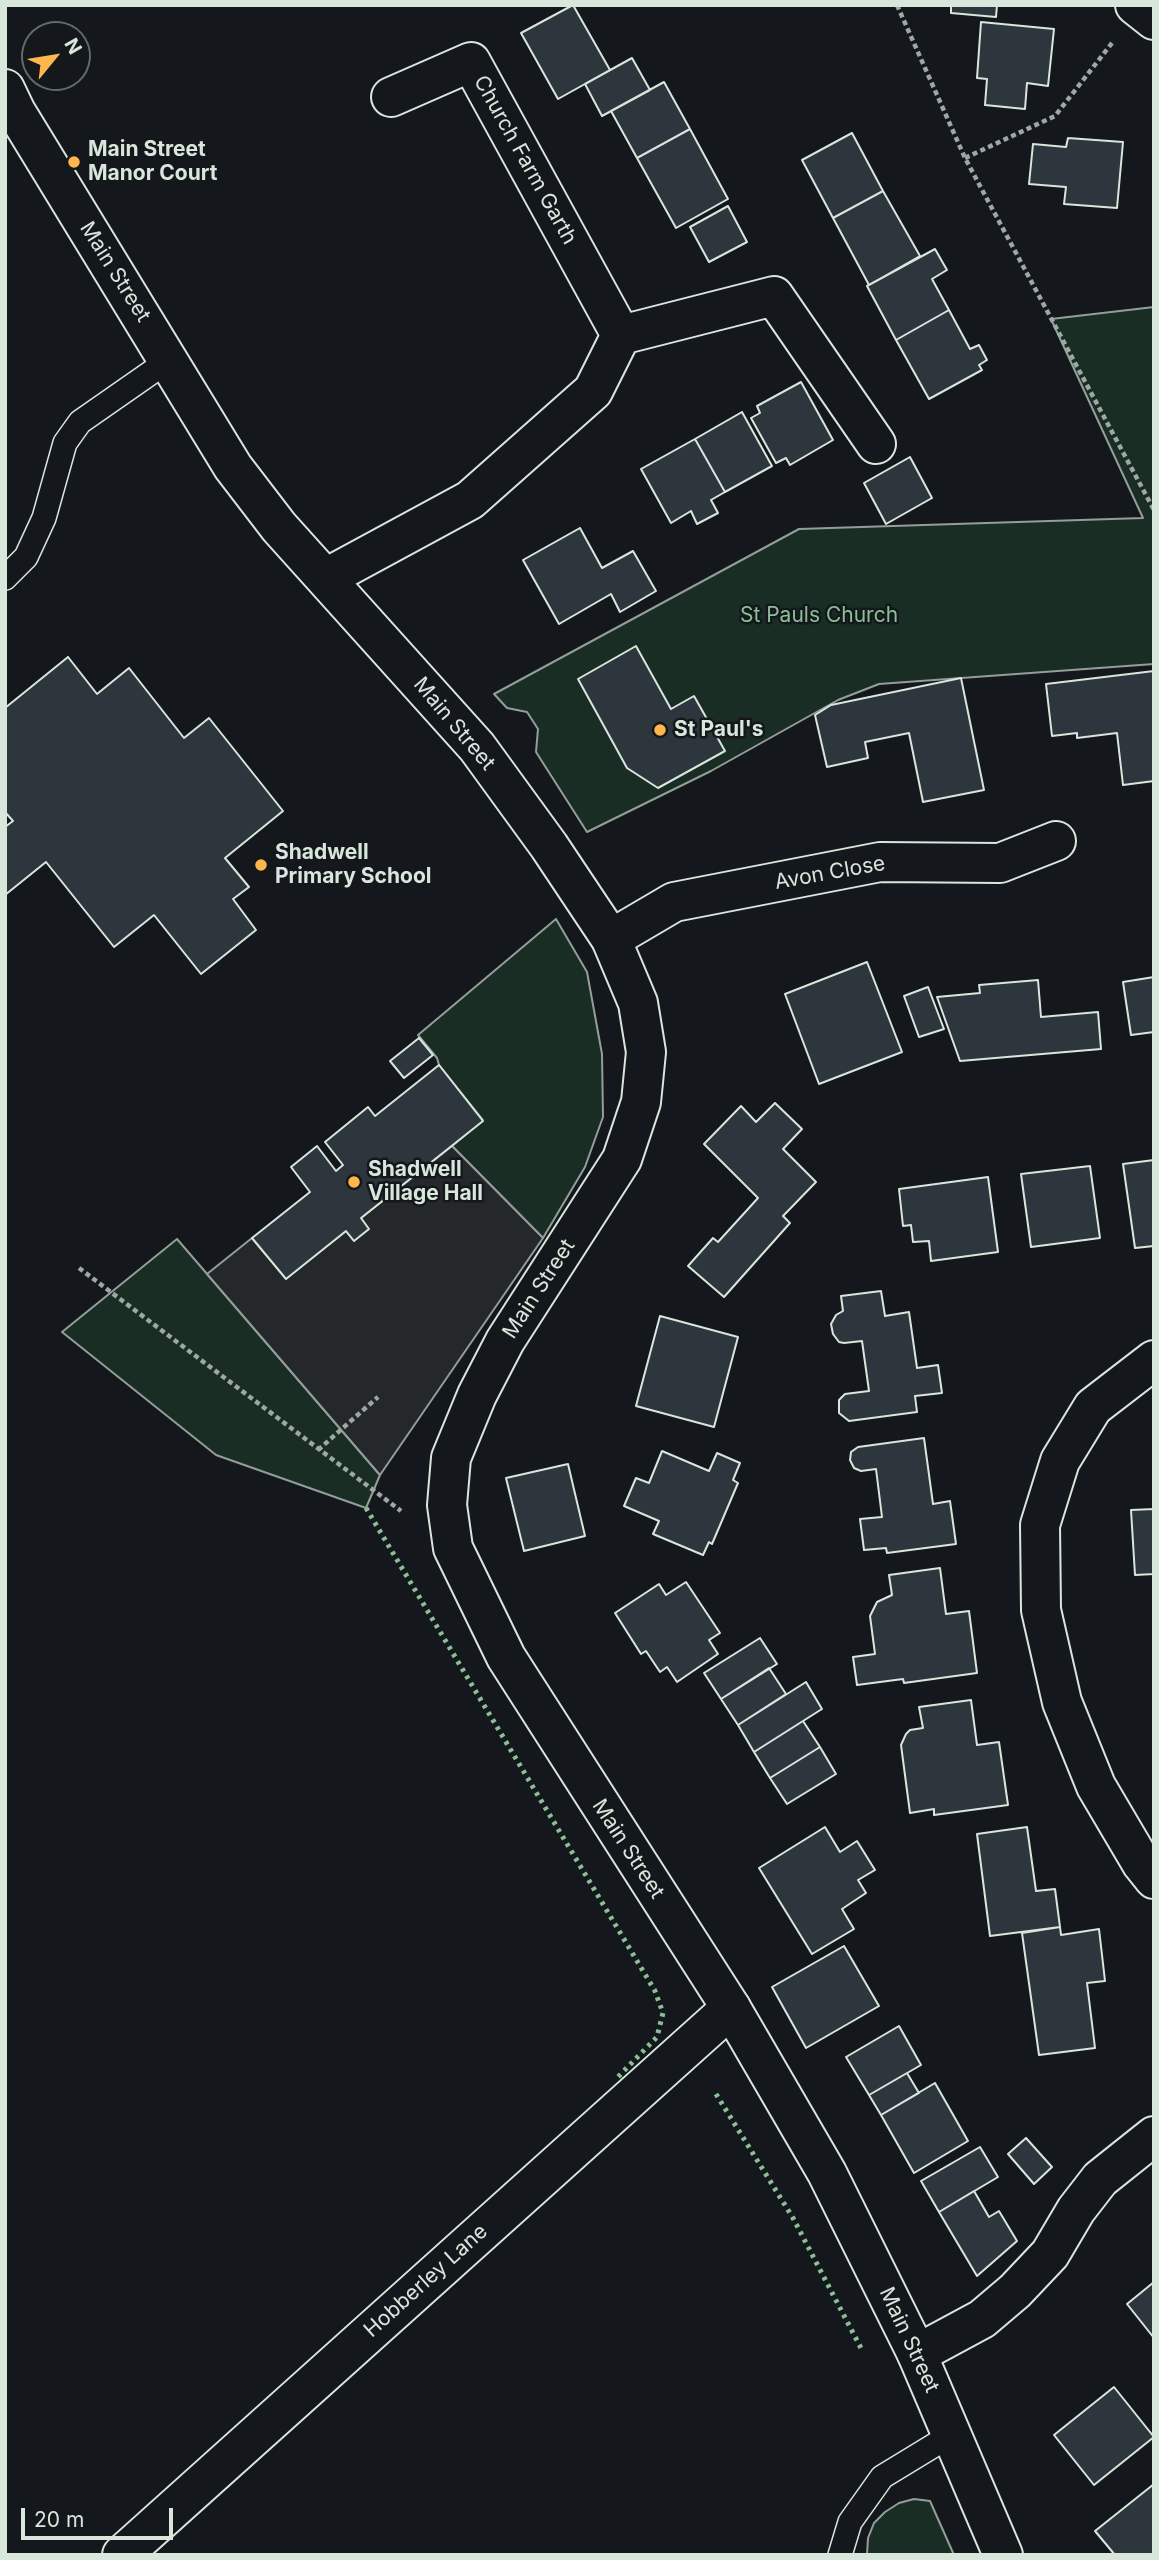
<!DOCTYPE html>
<html>
<head>
<meta charset="utf-8">
<style>
	body { margin:0 }
	#map { position:relative; width:1159px; height:2560px; overflow:hidden; background:#14181c; font-family:Inter,sans-serif }
	canvas { display:block }
	.frame { position:absolute; inset:0; border:7px solid #d8e6dc; pointer-events:none }
	.north { position:absolute; left:21px; top:21px; width:70px; height:70px; box-sizing:border-box; background:#14181c; border:2px solid #626a69; border-radius:50%; rotate:60deg; font-size:19px; font-weight:700; line-height:28px; text-align:center; color:#d8e6dc }
	.north::after { content:''; display:block; margin:auto; width:24px; height:32px; background:#ffb74d; clip-path:polygon(50% 0,100% 100%,50% 72%,0 100%) }
	.scale { position:absolute; left:21px; top:2508px; width:152px; height:32px; box-sizing:border-box; border:4px solid #d8e6dc; border-top:0; padding-left:9px; font-size:21px; line-height:24px; white-space:nowrap; color:#d8e6dc; -webkit-text-stroke:5px #14181c; paint-order:stroke }
</style>
</head>
<body>
<div id="map">
<canvas width="1159" height="2560"></canvas>
<div class="frame"></div>
<div class="north">N</div>
<div class="scale">20 m</div>
</div>
<script>
const context = document.querySelector('canvas').getContext('2d');
context.lineJoin = 'round';
function paint(path, color) {
  context.fillStyle = color;
  context.fill(path, 'evenodd');
}
function shape(rows) {
  const path = new Path2D();
  for (const r of rows) {
    path.moveTo(r[0], r[1]);
    for (let i = 2; i < r.length; i += 2) path.lineTo(r[i], r[i + 1]);
  }
  return path;
}
function stroke(path, color, width, dash) {
  context.strokeStyle = color;
  context.lineWidth = width;
  context.lineCap = dash ? 'butt' : 'round';
  context.setLineDash(dash || []);
  context.stroke(path);
}
function write(font, color, halo, rows, align = 'center') {
  context.font = font + ' Inter,sans-serif';
  context.lineWidth = 5;
  context.setLineDash([]);
  context.textBaseline = 'middle';
  context.strokeStyle = halo;
  context.fillStyle = color;
  for (const [text, x, y, turn = 0] of rows) {
    context.save();
    context.translate(x, y);
    context.rotate((+turn || 0) * Math.PI / 180);
    context.textAlign = isNaN(turn) ? turn : align;
    if (halo) context.strokeText(text, 0, 0);
    context.fillText(text, 0, 0);
    context.restore();
  }
}
const green = shape([
	[1154,307,1154,664,879,684,838,700,711,771,587,832,536,752,538,729,527,712,507,708,494,694,799,529,1143,518,1051,319,1154,307],
	[556,919,587,972,602,1054,603,1117,585,1167,543,1238,452,1146,483,1120,439,1065,437,1058,418,1035,556,919],
	[177,1239,380,1475,366,1508,216,1455,62,1332,177,1239],
	[914,2499,930,2501,954,2555,867,2555,868,2538,874,2523,885,2512,899,2503,914,2499]
]);
paint(green, '#1a2d24');
stroke(green, '#939e99', 2);
const parking = shape([
	[452,1146,543,1238,380,1475,207,1274,252,1238,286,1278,346,1231,354,1241,361,1218,452,1146]
]);
paint(parking, '#24282b');
stroke(parking, '#939e99', 2);
const building = shape([
	[573,5,610,70,558,99,521,33,573,5],
	[951,5,997,5,996,17,951,13,951,5],
	[981,22,1054,29,1048,86,1027,83,1025,109,985,105,987,79,977,78,981,22],
	[632,58,650,90,602,116,585,84,632,58],
	[664,82,690,129,637,158,611,111,664,82],
	[690,129,728,199,676,228,637,158,690,129],
	[852,133,883,191,833,218,802,160,852,133],
	[1068,138,1123,142,1117,208,1064,204,1066,187,1029,184,1033,144,1066,147,1068,138],
	[883,191,920,256,869,285,833,218,883,191],
	[728,206,747,242,709,262,690,227,728,206],
	[935,249,947,270,932,279,949,310,896,340,867,286,935,249],
	[949,310,970,349,979,345,987,360,979,365,982,370,929,399,896,340,949,310],
	[801,382,833,440,790,465,786,458,776,463,751,418,760,413,757,406,801,382],
	[742,412,772,466,725,492,695,439,742,412],
	[695,439,725,492,711,500,718,513,697,524,691,511,671,523,641,469,695,439],
	[910,457,932,498,886,524,864,483,910,457],
	[580,528,602,568,633,551,656,591,620,612,611,594,559,624,523,560,580,528],
	[636,646,671,709,694,696,725,751,658,788,627,768,578,679,636,646],
	[68,657,97,694,129,668,184,738,209,718,283,811,225,858,249,887,233,899,256,930,201,974,154,915,114,947,46,862,5,895,5,827,13,821,5,812,5,708,68,657],
	[1154,671,1154,781,1123,785,1117,733,1077,738,1077,733,1052,736,1046,684,1154,671],
	[961,678,984,790,923,802,909,733,865,742,868,758,827,767,815,715,831,705,961,678],
	[867,962,902,1052,819,1084,785,994,867,962],
	[1154,977,1154,1032,1131,1035,1123,982,1154,977],
	[1038,980,1041,1017,1098,1012,1101,1049,960,1061,937,997,980,993,979,985,1038,980],
	[928,987,944,1029,919,1037,904,996,928,987],
	[419,1038,433,1055,404,1078,390,1061,419,1038],
	[439,1065,483,1121,361,1218,369,1229,354,1241,346,1231,286,1279,252,1238,310,1192,291,1167,317,1146,336,1171,343,1165,325,1142,368,1107,375,1116,439,1065],
	[775,1103,802,1129,783,1149,816,1182,783,1216,790,1223,724,1297,688,1266,713,1238,718,1242,758,1198,704,1144,741,1106,756,1122,775,1103],
	[1154,1160,1154,1246,1135,1248,1123,1164,1154,1160],
	[1090,1166,1100,1238,1031,1247,1021,1174,1090,1166],
	[988,1177,998,1252,931,1261,929,1241,913,1242,911,1225,903,1226,899,1189,988,1177],
	[881,1291,885,1316,909,1312,917,1368,938,1365,942,1393,915,1396,917,1412,849,1421,839,1413,839,1400,845,1394,869,1391,862,1341,844,1343,839,1342,833,1334,831,1324,836,1315,843,1311,841,1296,881,1291],
	[660,1316,738,1337,714,1427,636,1406,660,1316],
	[924,1438,933,1504,950,1501,956,1544,887,1553,886,1548,864,1550,860,1519,882,1517,876,1469,861,1471,854,1468,850,1460,851,1452,858,1447,924,1438],
	[662,1451,709,1471,717,1453,740,1463,733,1480,738,1483,712,1544,709,1542,703,1555,653,1534,659,1521,624,1506,636,1478,649,1483,662,1451],
	[568,1464,585,1536,524,1551,506,1478,568,1464],
	[1154,1509,1154,1574,1135,1575,1131,1510,1154,1509],
	[940,1568,946,1614,969,1611,977,1673,904,1683,903,1679,857,1685,853,1657,875,1654,870,1616,877,1602,892,1595,889,1575,940,1568],
	[686,1582,720,1633,709,1640,718,1654,677,1682,667,1667,660,1672,646,1651,641,1654,615,1613,659,1584,666,1595,686,1582],
	[760,1638,777,1664,721,1699,704,1673,760,1638],
	[769,1668,786,1694,738,1725,721,1699,769,1668],
	[806,1682,822,1709,754,1752,738,1725,806,1682],
	[971,1700,977,1745,999,1742,1008,1805,934,1815,934,1809,910,1813,901,1745,906,1734,910,1730,923,1728,919,1707,971,1700],
	[803,1721,820,1747,770,1778,754,1752,803,1721],
	[820,1747,836,1774,787,1804,770,1778,820,1747],
	[825,1827,840,1852,857,1841,875,1870,858,1880,866,1893,842,1909,854,1929,812,1954,759,1868,825,1827],
	[1027,1827,1036,1891,1055,1889,1060,1927,990,1936,977,1834,1027,1827],
	[1060,1927,1061,1935,1099,1929,1105,1981,1087,1983,1095,2048,1039,2055,1022,1933,1060,1927],
	[844,1946,879,2006,806,2048,772,1987,844,1946],
	[899,2026,921,2065,869,2095,846,2057,899,2026],
	[907,2073,919,2093,881,2115,869,2095,907,2073],
	[935,2083,968,2141,914,2173,881,2115,935,2083],
	[1026,2138,1052,2167,1034,2184,1008,2154,1026,2138],
	[980,2147,998,2177,939,2212,921,2181,980,2147],
	[974,2191,989,2217,999,2211,1017,2241,977,2276,939,2212,974,2191],
	[1154,2282,1154,2338,1127,2304,1154,2282],
	[1114,2387,1154,2437,1094,2485,1054,2435,1114,2387],
	[1154,2484,1154,2555,1115,2555,1095,2531,1154,2484]
]);
paint(building, '#2c363c');
stroke(building, '#d8e6dc', 2);
const service = shape([
	[5,578,26,557,44,518,65,443,80,422,169,360],
	[840,2555,850,2522,882,2477,951,2435]
]);
const minor = shape([
	[1135,5,1154,20],
	[391,97,471,62,621,335],
	[326,578,470,500,593,391,621,335,774,296,876,444],
	[611,939,674,902,880,862,1000,863,1056,841],
	[1154,1360,1093,1407,1060,1461,1040,1525,1041,1610,1062,1702,1096,1786,1142,1864,1154,1879],
	[917,2354,982,2319,1015,2291,1050,2254,1076,2210,1100,2179,1154,2136],
	[122,2555,731,2008]
]);
const tertiary = shape([
	[5,89,16,112,233,467,279,527,477,747,549,846,611,939,638,1003,646,1052,641,1102,622,1159,505,1341,477,1395,451,1458,447,1505,453,1548,506,1657,731,2008,827,2173,917,2354,1003,2555]
]);
stroke(service, '#d8e6dc', 26);
stroke(minor, '#d8e6dc', 42);
stroke(tertiary, '#d8e6dc', 42);
stroke(shape([
	[897,5,965,158,1154,510],
	[965,158,1055,116,1112,43],
	[79,1268,401,1511],
	[318,1450,378,1397]
]), '#9da8a2', 4.5, [5, 3.5]);
stroke(service, '#14181c', 23);
stroke(minor, '#14181c', 38);
stroke(tertiary, '#14181c', 38);
stroke(shape([
	[366,1508,655,1991,663,2013,657,2037,615,2080],
	[716,2094,793,2218,863,2352]
]), '#8ac095', 5, [3.5, 5]);
for (const [x, y, r, color] of [
	[74,162,7,"#ffb74d"],
	[660,730,7,"#ffb74d"],
	[261,865,7,"#ffb74d"],
	[354,1182,7,"#ffb74d"]
]) {
  const dot = new Path2D();
  dot.arc(x, y, r, 0, 2 * Math.PI);
  context.fillStyle = color;
  context.fill(dot);
  stroke(dot, '#14181c', 2.5);
}
write('bold 21px', '#d8e6dc', '#14181c', [
	["Main Street",88,150],
	["Manor Court",88,174],
	["St Paul's",674,730],
	["Shadwell",275,853],
	["Primary School",275,877],
	["Shadwell",368,1170],
	["Village Hall",368,1194]
], 'left');
write('21px', '#d8e6dc', '#14181c', [
	["Church Farm Garth",525,160,61],
	["Main Street",115,272,58],
	["Main Street",454,724,50],
	["Avon Close",830,873,-10],
	["Main Street",539,1289,-57],
	["Main Street",628,1849,57],
	["Hobberley Lane",426,2281,-42],
	["Main Street",909,2340,65]
]);
write('21px', '#8ac095', '#14181c', [
	["St Pauls Church",819,616]
]);
</script>
</body>
</html>
